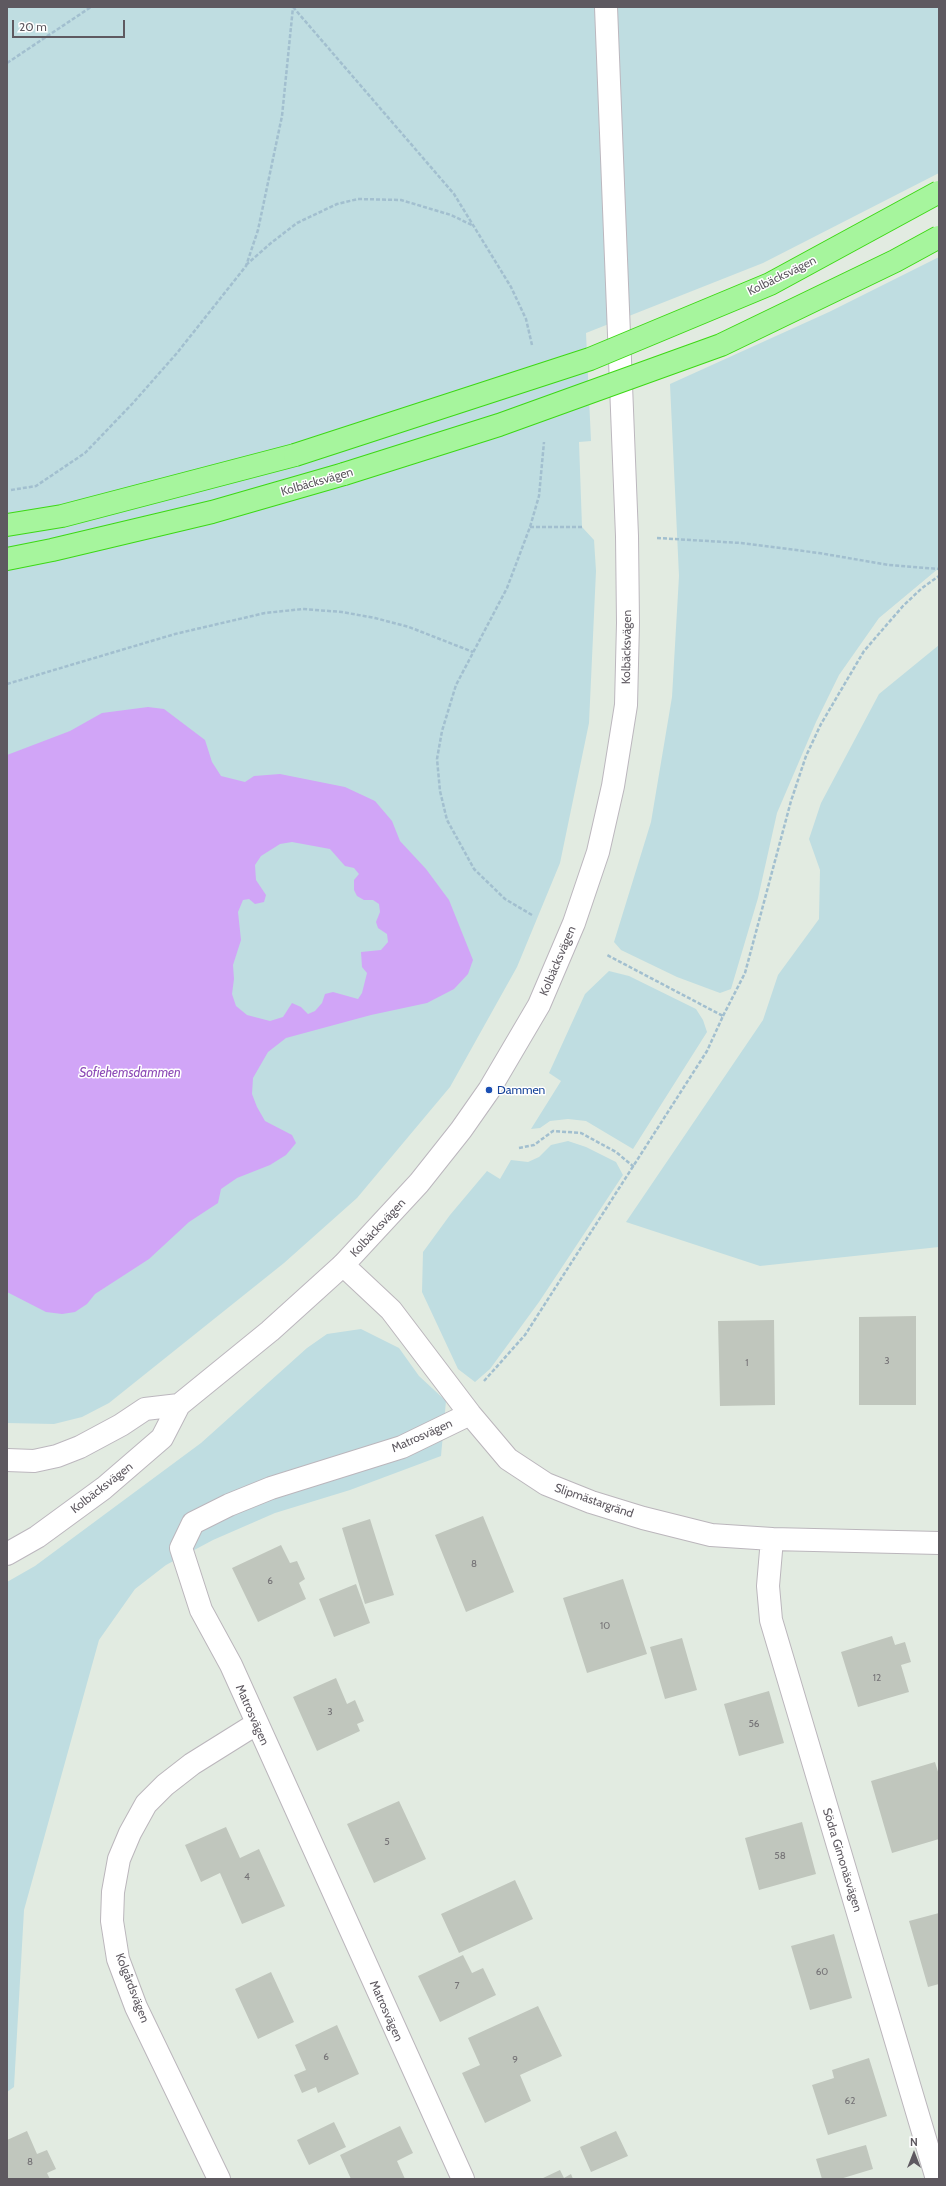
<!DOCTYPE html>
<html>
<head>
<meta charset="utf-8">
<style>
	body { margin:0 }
	#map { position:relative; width:946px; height:2186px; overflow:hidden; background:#e2ebe1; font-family:Cabin,sans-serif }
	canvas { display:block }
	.frame { position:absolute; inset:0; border:8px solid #5e5960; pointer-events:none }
	.north { position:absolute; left:894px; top:2134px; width:40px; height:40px; -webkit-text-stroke:3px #fff; paint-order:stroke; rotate:0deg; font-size:11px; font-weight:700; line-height:16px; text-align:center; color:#5e5960 }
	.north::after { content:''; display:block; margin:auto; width:14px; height:18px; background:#5e5960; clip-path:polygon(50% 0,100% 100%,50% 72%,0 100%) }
	.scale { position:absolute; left:12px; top:20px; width:113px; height:18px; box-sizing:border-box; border:2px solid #5e5960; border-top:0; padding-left:5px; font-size:12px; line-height:14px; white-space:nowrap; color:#5e5960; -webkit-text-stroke:3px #fff; paint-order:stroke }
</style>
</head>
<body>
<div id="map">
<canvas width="946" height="2186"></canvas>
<div class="frame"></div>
<div class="north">N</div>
<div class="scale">20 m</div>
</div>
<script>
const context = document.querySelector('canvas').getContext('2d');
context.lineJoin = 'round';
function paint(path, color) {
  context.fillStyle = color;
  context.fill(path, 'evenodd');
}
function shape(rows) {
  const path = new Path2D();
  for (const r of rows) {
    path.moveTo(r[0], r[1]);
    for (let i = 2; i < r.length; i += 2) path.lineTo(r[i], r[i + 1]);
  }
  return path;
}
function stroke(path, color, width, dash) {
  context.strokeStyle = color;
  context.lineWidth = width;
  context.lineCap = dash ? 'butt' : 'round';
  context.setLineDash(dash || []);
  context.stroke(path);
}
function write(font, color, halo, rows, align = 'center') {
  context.font = font + ' Cabin,sans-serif';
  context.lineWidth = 3;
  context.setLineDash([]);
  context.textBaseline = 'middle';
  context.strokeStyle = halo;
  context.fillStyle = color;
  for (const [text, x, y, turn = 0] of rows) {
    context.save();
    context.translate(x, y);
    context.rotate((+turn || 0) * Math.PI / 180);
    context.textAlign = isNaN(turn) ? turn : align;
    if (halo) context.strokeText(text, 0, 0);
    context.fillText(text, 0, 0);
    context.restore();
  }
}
paint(shape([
	[7,7,939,7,939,173,763,263,586,333,591,441,579,442,582,527,594,540,596,571,589,723,560,863,517,967,450,1087,357,1198,284,1263,109,1403,82,1417,54,1424,7,1423],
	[939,257,939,568,879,618,839,675,816,722,777,813,758,898,731,989,720,993,677,977,621,950,614,942,651,822,672,697,679,576,670,384,829,312],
	[939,645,939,1247,760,1266,626,1222,763,1020,778,975,819,919,820,870,809,839,821,803,879,694],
	[609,971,629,976,696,1009,703,1020,707,1032,633,1149,586,1121,568,1119,550,1121,540,1128,531,1129,561,1081,549,1073,585,994],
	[568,1141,586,1147,616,1162,623,1175,539,1302,490,1369,475,1382,458,1369,422,1292,423,1252,450,1215,487,1171,500,1179,511,1160,528,1162,539,1157,551,1145],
	[361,1329,399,1348,419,1376,446,1401,441,1456,350,1490,275,1513,213,1540,166,1565,135,1589,99,1640,24,1910,14,2087,7,2092,7,1582,35,1566,201,1443,307,1348,327,1334]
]), '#bfdde1');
paint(shape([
	[148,707,164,709,205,740,212,762,221,776,245,782,254,776,280,774,345,787,375,801,392,821,400,841,426,869,449,900,473,960,468,974,454,989,427,1003,371,1015,286,1038,268,1052,253,1078,252,1094,257,1107,265,1121,292,1135,296,1143,286,1155,270,1165,237,1178,221,1189,218,1203,189,1222,149,1259,95,1294,87,1304,75,1312,62,1314,46,1312,7,1292,7,755,70,731,102,713],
	[292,842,330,849,345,866,354,868,359,874,354,880,354,890,357,896,364,900,373,900,379,904,380,912,376,922,378,928,387,934,388,942,381,950,361,952,362,967,367,973,362,993,358,999,333,992,325,994,322,1003,315,1011,308,1014,301,1007,292,1003,283,1017,270,1021,247,1015,236,1006,232,994,234,979,233,965,241,940,238,912,243,900,249,899,255,904,264,902,266,895,256,880,255,865,261,856,280,844]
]), '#d1a5f7');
paint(shape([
	[916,1316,916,1405,859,1405,859,1317],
	[774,1320,775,1405,720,1406,718,1321],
	[483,1516,514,1592,466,1612,435,1535],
	[370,1519,394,1595,365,1604,342,1528],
	[281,1545,290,1563,297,1561,305,1579,299,1583,306,1599,258,1622,232,1568],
	[623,1579,647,1654,587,1673,563,1598],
	[356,1584,370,1623,334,1637,319,1599],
	[892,1636,895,1645,905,1642,911,1662,901,1665,909,1692,858,1707,841,1652],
	[682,1638,697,1690,665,1699,650,1647],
	[336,1678,347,1704,355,1700,364,1721,357,1724,360,1731,317,1751,293,1697],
	[769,1691,784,1743,739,1756,724,1704],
	[935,1762,939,1775,939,1839,892,1853,871,1781],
	[399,1801,426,1859,374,1883,347,1824],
	[802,1822,816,1874,759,1890,745,1838],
	[226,1827,240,1858,259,1849,285,1906,242,1924,220,1873,201,1882,185,1845],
	[515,1880,533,1919,459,1953,441,1914],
	[939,1913,939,1984,928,1987,909,1921],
	[834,1934,852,1998,810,2010,791,1946],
	[463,1955,472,1973,483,1968,496,1995,440,2022,418,1976],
	[271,1972,294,2022,258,2039,235,1989],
	[538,2006,562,2056,520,2075,531,2101,485,2123,462,2073,480,2065,468,2038],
	[337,2025,359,2074,318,2093,316,2087,302,2093,294,2075,306,2070,295,2045],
	[869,2058,887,2116,828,2135,812,2085,834,2078,832,2070],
	[334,2122,346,2147,309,2165,297,2140],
	[400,2126,413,2153,397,2161,405,2179,351,2179,340,2155],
	[27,2131,37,2154,47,2150,56,2169,47,2173,50,2179,7,2179,7,2140],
	[616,2131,628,2156,591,2172,580,2147],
	[866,2145,873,2169,840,2179,822,2179,816,2159],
	[560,2170,564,2178,571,2174,573,2179,541,2179]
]), '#c0c6bd');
const minor = shape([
	[343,1265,391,1310,470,1414,508,1459,546,1484,591,1502,643,1518,711,1535,772,1539,939,1543],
	[772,1539,768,1586,771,1620,937,2179],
	[219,2179,136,2007,118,1959,112,1921,113,1892,119,1859,130,1833,146,1804,165,1785,192,1764,256,1724],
	[463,2179,231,1665,201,1610,181,1548,193,1523,229,1505,271,1488,402,1447,470,1414]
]);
const secondary = shape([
	[7,1460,34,1461,57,1456,80,1447,121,1425,145,1409,179,1405],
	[7,1554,37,1537,104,1488,162,1438,179,1405,270,1331,343,1265,419,1183,461,1130,489,1090,539,1005,574,923,598,852,613,786,626,705,628,623,627,536,606,7]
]);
const trunk = shape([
	[7,525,62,516,295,455],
	[7,559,52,550,212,512,344,474]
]);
stroke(minor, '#bbb6bc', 24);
stroke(secondary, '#bcb7be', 24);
stroke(trunk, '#3dd814', 24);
stroke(shape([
	[293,7,454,194,511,287,526,319,532,345],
	[7,63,91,7],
	[246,265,271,243,297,223,337,204,358,199,401,200,451,215,474,226],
	[11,490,36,486,85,453,133,403,177,353,246,266,258,230,282,116,293,7],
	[530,527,582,527],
	[657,538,741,543,819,553,889,565,939,569],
	[7,684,175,634,265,613,303,609,342,612,375,618,409,627,473,652],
	[532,915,505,899,474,869,447,820,440,791,437,759,442,731,456,685,507,588,530,527,539,496,544,442],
	[723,1016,745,973,791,801,806,756,821,724,864,651,903,606,922,588,939,576],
	[519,1148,534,1145,553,1131,581,1133,616,1152,634,1167],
	[484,1381,525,1335,707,1051,723,1016,607,955]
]), '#a2bfcf', 2.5, [4, 2]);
stroke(minor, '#fff', 22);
stroke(secondary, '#fff', 22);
stroke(trunk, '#a6f59d', 22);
const trunkBridge = shape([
	[295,455,590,359,770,284,939,192],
	[344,474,499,425,721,345,895,261,939,237]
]);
stroke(trunkBridge, '#3dd814', 24, []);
stroke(trunkBridge, '#a6f59d', 22);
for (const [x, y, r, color] of [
	[489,1090,4,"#1a4fb4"]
]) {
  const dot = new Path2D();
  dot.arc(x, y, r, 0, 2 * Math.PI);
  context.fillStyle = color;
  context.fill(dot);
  stroke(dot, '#fff', 1.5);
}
write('10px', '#767477', null, [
	["3",887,1361],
	["1",747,1363],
	["8",474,1564],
	["6",270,1581],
	["10",605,1626],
	["12",877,1678],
	["3",330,1712],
	["56",754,1724],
	["5",387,1842],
	["58",780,1856],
	["4",247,1877],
	["60",822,1972],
	["7",457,1986],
	["6",326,2057],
	["9",515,2060],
	["62",850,2101],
	["8",30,2162]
]);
write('12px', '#5e5960', '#fff', [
	["Kolbäcksvägen",782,276,-26],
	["Kolbäcksvägen",317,482,-16],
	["Kolbäcksvägen",627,647,-89],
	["Kolbäcksvägen",558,961,-67],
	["Kolbäcksvägen",378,1228,-47],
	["Matrosvägen",422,1436,-24],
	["Kolbäcksvägen",102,1488,-38],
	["Slipmästargränd",594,1501,19],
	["Matrosvägen",252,1715,66],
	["Södra Gimonäsvägen",842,1860,73],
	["Kolgårdsvägen",132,1988,69],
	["Matrosvägen",386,2011,66]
]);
write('12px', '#164399', '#fff', [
	["Dammen",497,1090]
], 'left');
write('italic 13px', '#8d4bb7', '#fff', [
	["Sofiehemsdammen",130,1073]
]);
</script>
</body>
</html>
